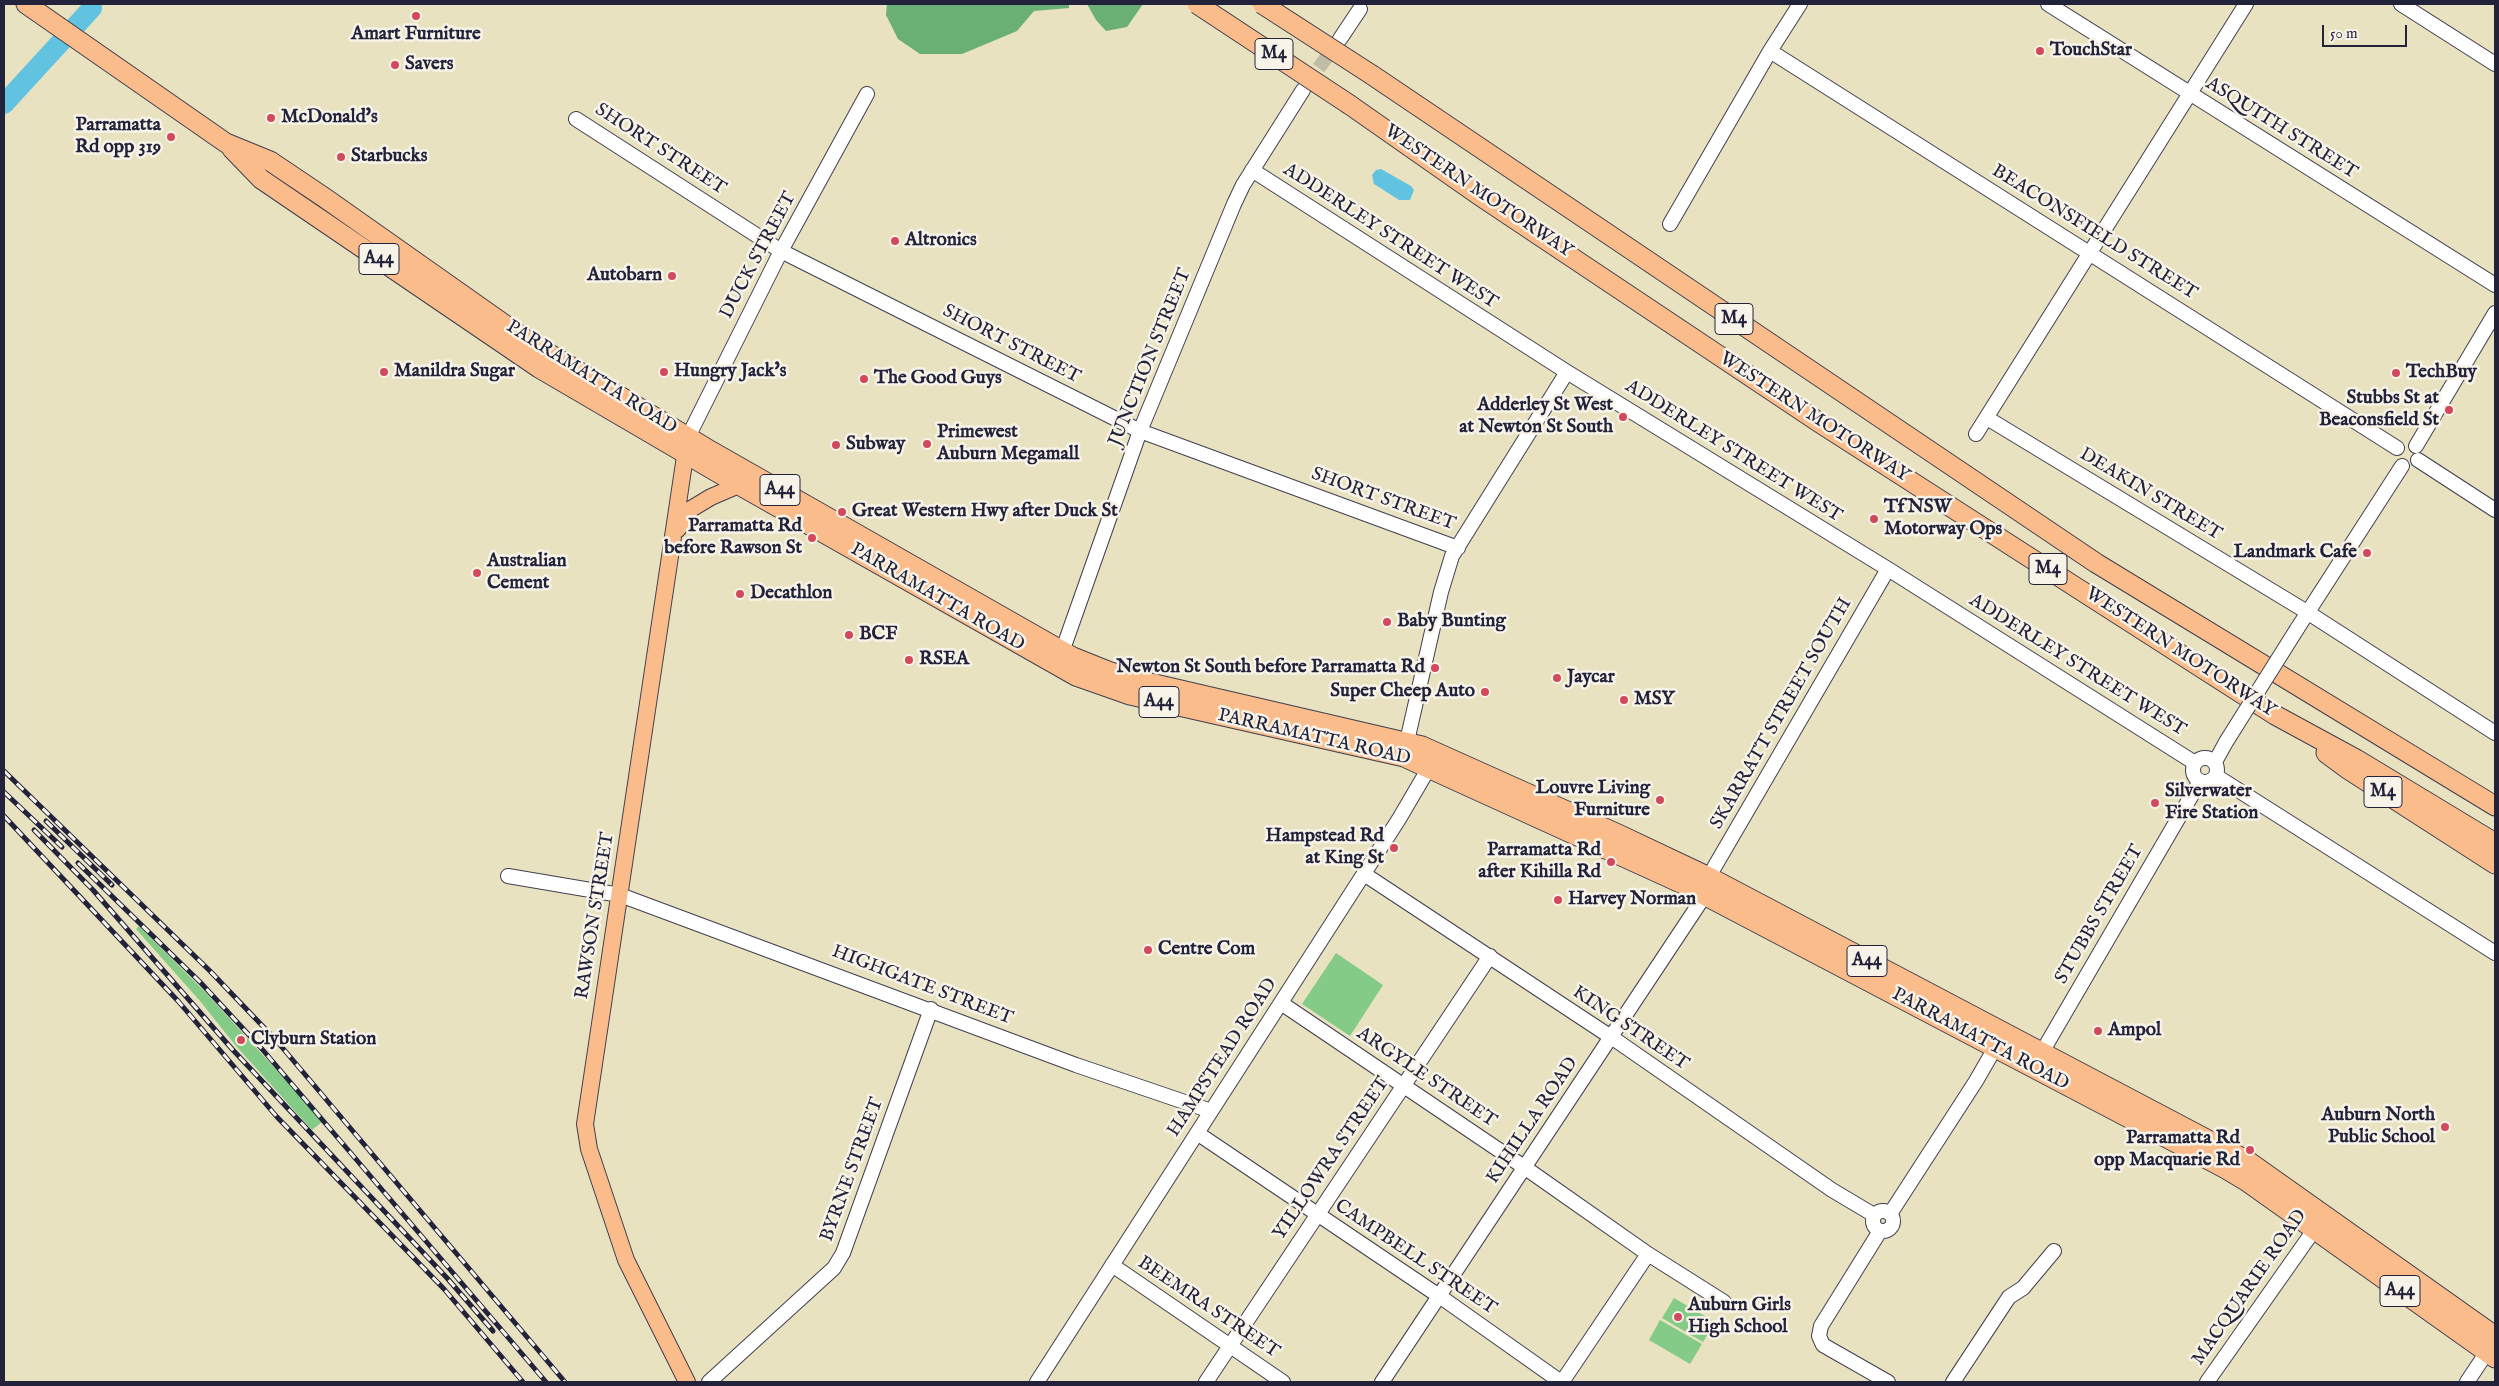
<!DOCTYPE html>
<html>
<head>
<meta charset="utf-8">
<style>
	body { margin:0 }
	#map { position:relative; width:2499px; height:1386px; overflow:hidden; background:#e9e2c0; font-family:"IM FELL English",serif }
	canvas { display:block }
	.frame { position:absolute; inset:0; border:5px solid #22223b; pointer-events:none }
	.scale { position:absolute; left:2322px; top:25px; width:85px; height:22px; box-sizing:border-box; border:2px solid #22223b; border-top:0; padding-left:6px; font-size:15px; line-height:18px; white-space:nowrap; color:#22223b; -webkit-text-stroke:4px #f7f3e8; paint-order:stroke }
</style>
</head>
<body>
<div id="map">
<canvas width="2499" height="1386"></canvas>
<div class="frame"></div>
<div class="scale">50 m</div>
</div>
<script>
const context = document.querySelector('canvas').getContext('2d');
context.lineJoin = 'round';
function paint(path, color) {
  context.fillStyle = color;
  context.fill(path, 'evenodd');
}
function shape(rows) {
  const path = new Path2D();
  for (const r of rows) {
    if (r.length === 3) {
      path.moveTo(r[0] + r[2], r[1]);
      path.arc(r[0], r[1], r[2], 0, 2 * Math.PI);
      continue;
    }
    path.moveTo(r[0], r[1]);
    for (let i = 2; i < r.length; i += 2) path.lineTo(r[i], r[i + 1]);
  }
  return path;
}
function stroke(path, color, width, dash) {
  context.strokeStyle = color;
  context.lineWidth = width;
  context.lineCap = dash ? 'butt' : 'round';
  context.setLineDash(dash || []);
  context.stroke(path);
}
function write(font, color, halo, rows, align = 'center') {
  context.font = font + ' "IM FELL English",serif';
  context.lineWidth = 5;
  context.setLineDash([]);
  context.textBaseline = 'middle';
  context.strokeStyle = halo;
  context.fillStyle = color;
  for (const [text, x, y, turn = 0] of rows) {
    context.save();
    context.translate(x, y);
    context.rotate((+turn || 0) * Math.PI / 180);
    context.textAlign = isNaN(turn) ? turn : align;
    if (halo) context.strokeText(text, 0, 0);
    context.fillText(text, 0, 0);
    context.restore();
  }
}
paint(shape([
	[139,926,207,994,323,1121,312,1130,236,1046,200,1001,136,929],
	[1336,953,1383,985,1350,1036,1302,1004],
	[1674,1298,1715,1322,1703,1342,1662,1318],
	[1660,1320,1702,1344,1690,1364,1649,1340]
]), '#83cb87');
paint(shape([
	[887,4,1069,4,1069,8,1034,11,1017,31,962,54,920,54,898,39,886,15],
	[1087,4,1143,4,1127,27,1106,31,1096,20]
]), '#6aaf74');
paint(shape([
	[1381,169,1411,186,1414,190,1410,200,1399,200,1374,184,1372,175,1376,170]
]), '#61c3e0');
stroke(shape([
	[4,104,92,8,91,4]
]), '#61c3e0', 20);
stroke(shape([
	[1306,85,1338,42]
]), '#c1bca5', 14, [14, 7]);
const minor = shape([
	[2048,4,2495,285],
	[2401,4,2495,64],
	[1340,39,1360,9],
	[1770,51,2397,448],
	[576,119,781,251,1140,431,1458,548],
	[1252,170,1567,372,1888,569,2195,763],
	[1670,224,1770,51,1800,4],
	[1987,418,2307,612,2495,733],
	[1976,434,2246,4],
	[688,437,781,251,867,94],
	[2416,446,2495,313],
	[2418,460,2495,510],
	[2297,629,2402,466],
	[1062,652,1140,431,1234,204,1243,185,1303,90],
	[1405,750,1441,592,1452,556,1567,372],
	[2205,770,12],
	[2215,762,2226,742],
	[2216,776,2495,953],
	[1364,874,1617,1041,1832,1190,1874,1215],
	[508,876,620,895,1076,1065,1211,1111],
	[1281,1003,1524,1167,1648,1254,1724,1302],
	[2038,1059,2200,781],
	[1197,1133,1445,1300,1561,1382],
	[1883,1221,10],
	[1890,1214,1976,1081,1995,1048],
	[1880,1231,1821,1326,1819,1336,1823,1345,1888,1382],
	[1112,1265,1283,1382],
	[709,1382,834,1268,843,1253,931,1009],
	[1037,1382,1399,819,1433,761],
	[1206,1382,1490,956],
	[1382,1382,1705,895,1709,877,1715,866,1888,569],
	[1562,1382,1648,1254],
	[1953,1382,2009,1297,2023,1288,2054,1251],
	[2207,1382,2319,1223],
	[2467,1382,2487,1352]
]);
const major = shape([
	[678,529,691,509,711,497,739,485],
	[687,1382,626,1260,589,1149,585,1124,687,443]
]);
const highway = shape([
	[26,4,226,143,270,161,325,198,528,341,706,448,1073,657,1108,671,1142,681,1422,746,1618,834,1709,877,2248,1161,2495,1336],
	[1372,75,2096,563,2495,806],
	[1350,105,1480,196,1820,423,2275,715,2356,759,2495,843],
	[232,149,261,179,539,368,739,485,1076,676,1130,695,1404,757,1685,885,2226,1169,2246,1181,2495,1358],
	[2326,753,2349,770,2495,864]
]);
stroke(minor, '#403f4f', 16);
stroke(major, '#403f4f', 18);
stroke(highway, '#403f4f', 21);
stroke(minor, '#fff', 14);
stroke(major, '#fabc8b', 16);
stroke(highway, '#fabc8b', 19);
const rail = shape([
	[4,771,210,971,275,1039,565,1382],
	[4,792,62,847],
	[4,816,178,1001,277,1117,444,1289,523,1382],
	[46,821,112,885],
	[34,830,93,890,232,1049,447,1278,493,1331],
	[78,863,200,982,262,1049,546,1382]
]);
stroke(rail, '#22223b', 5);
stroke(rail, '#f7f3e8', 3, [9]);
const minorBridge = shape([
	[2226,742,2297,629]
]);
const highwayBridge = shape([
	[1197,4,1350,105],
	[1262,4,1372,75]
]);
stroke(minorBridge, '#403f4f', 16, []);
stroke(highwayBridge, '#403f4f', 21, []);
stroke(minorBridge, '#fff', 14);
stroke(highwayBridge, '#fabc8b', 19);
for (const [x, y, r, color] of [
	[416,16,5,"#d1495b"],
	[2040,51,5,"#d1495b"],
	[395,65,5,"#d1495b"],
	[271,118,5,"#d1495b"],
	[171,137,5,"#d1495b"],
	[341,157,5,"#d1495b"],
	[895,241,5,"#d1495b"],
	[672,276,5,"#d1495b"],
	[384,372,5,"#d1495b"],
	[664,372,5,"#d1495b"],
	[2396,373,5,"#d1495b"],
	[864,379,5,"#d1495b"],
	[2449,410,5,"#d1495b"],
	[1623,417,5,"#d1495b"],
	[927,444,5,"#d1495b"],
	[836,445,5,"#d1495b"],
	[842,512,5,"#d1495b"],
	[1874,519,5,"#d1495b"],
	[812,538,5,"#d1495b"],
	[2367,553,5,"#d1495b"],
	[477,573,5,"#d1495b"],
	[740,594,5,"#d1495b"],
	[1387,622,5,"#d1495b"],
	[849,635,5,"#d1495b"],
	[909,660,5,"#d1495b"],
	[1435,668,5,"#d1495b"],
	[1557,678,5,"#d1495b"],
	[1485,692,5,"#d1495b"],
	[1624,700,5,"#d1495b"],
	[1660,800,5,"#d1495b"],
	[2155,803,5,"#d1495b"],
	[1394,848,5,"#d1495b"],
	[1611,862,5,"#d1495b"],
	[1558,900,5,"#d1495b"],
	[1148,950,5,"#d1495b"],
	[2098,1031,5,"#d1495b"],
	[241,1040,5,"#d1495b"],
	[2445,1127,5,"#d1495b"],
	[2250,1150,5,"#d1495b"],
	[1678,1317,5,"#d1495b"]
]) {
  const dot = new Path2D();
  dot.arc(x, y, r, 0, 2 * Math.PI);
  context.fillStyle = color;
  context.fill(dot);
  stroke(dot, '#f7f3e8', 2);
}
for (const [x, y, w] of [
	[1274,54,38],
	[379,259,40],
	[1734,319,38],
	[780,490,40],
	[2048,569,38],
	[1159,702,40],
	[2383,792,38],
	[1867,961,40],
	[2400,1291,40]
]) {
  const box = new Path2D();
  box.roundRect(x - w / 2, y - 15.5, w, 31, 4);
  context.fillStyle = '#f7f3e8';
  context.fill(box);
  stroke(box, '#22223b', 1);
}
write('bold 18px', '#22223b', null, [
	["M4",1274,54],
	["A44",379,259],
	["M4",1734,319],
	["A44",780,490],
	["M4",2048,569],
	["A44",1159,702],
	["M4",2383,792],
	["A44",1867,961],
	["A44",2400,1291]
]);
write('bold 19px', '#22223b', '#f7f3e8', [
	["Amart Furniture",416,35,"center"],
	["TouchStar",2050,51],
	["Savers",405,65],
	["McDonald's",281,118],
	["Parramatta",161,126,"right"],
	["Rd opp 319",161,148,"right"],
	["Starbucks",351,157],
	["Altronics",905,241],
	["Autobarn",662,276,"right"],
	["Manildra Sugar",394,372],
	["Hungry Jack's",674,372],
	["TechBuy",2406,373],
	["The Good Guys",874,379],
	["Stubbs St at",2439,399,"right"],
	["Beaconsfield St",2439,421,"right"],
	["Adderley St West",1613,406,"right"],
	["at Newton St South",1613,428,"right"],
	["Primewest",937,433],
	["Auburn Megamall",937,455],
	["Subway",846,445],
	["TfNSW",1884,508],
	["Motorway Ops",1884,530],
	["Great Western Hwy after Duck St",852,512],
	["Parramatta Rd",802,527,"right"],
	["before Rawson St",802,549,"right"],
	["Landmark Cafe",2357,553,"right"],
	["Australian",487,562],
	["Cement",487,584],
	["Decathlon",750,594],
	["Baby Bunting",1397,622],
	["BCF",859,635],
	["RSEA",919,660],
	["Newton St South before Parramatta Rd",1425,668,"right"],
	["Jaycar",1567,678],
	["Super Cheep Auto",1475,692,"right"],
	["MSY",1634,700],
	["Louvre Living",1650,789,"right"],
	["Furniture",1650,811,"right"],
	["Silverwater",2165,792],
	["Fire Station",2165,814],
	["Hampstead Rd",1384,837,"right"],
	["at King St",1384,859,"right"],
	["Parramatta Rd",1601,851,"right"],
	["after Kihilla Rd",1601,873,"right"],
	["Harvey Norman",1568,900],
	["Centre Com",1158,950],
	["Ampol",2108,1031],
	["Clyburn Station",251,1040],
	["Auburn North",2435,1116,"right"],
	["Public School",2435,1138,"right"],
	["Parramatta Rd",2240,1139,"right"],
	["opp Macquarie Rd",2240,1161,"right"],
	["Auburn Girls",1688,1306],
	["High School",1688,1328]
], 'left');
write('19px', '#22223b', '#f7f3e8', [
	["ASQUITH STREET",2281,129,32],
	["SHORT STREET",660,150,33],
	["WESTERN MOTORWAY",1478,192,34],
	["BEACONSFIELD STREET",2094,233,32],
	["ADDERLEY STREET WEST",1390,237,33],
	["DUCK STREET",759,256,-62],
	["SHORT STREET",1011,345,27],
	["JUNCTION STREET",1151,358,-68],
	["PARRAMATTA ROAD",591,378,32],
	["WESTERN MOTORWAY",1814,418,33],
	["ADDERLEY STREET WEST",1733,452,32],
	["DEAKIN STREET",2150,495,31],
	["SHORT STREET",1383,500,20],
	["PARRAMATTA ROAD",937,598,30],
	["WESTERN MOTORWAY",2180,653,33],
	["ADDERLEY STREET WEST",2077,666,32],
	["SKARRATT STREET SOUTH",1782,714,-60],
	["PARRAMATTA ROAD",1314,738,13],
	["STUBBS STREET",2100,915,-60],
	["RAWSON STREET",596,916,-81],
	["HIGHGATE STREET",922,986,21],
	["KING STREET",1630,1029,34],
	["PARRAMATTA ROAD",1980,1040,28],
	["HAMPSTEAD ROAD",1223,1058,-57],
	["ARGYLE STREET",1426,1078,34],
	["KIHILLA ROAD",1533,1121,-56],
	["YILLOWRA STREET",1332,1159,-56],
	["BYRNE STREET",853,1170,-70],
	["CAMPBELL STREET",1415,1258,34],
	["MACQUARIE ROAD",2250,1288,-55],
	["BEEMRA STREET",1208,1308,34]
]);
</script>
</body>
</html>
